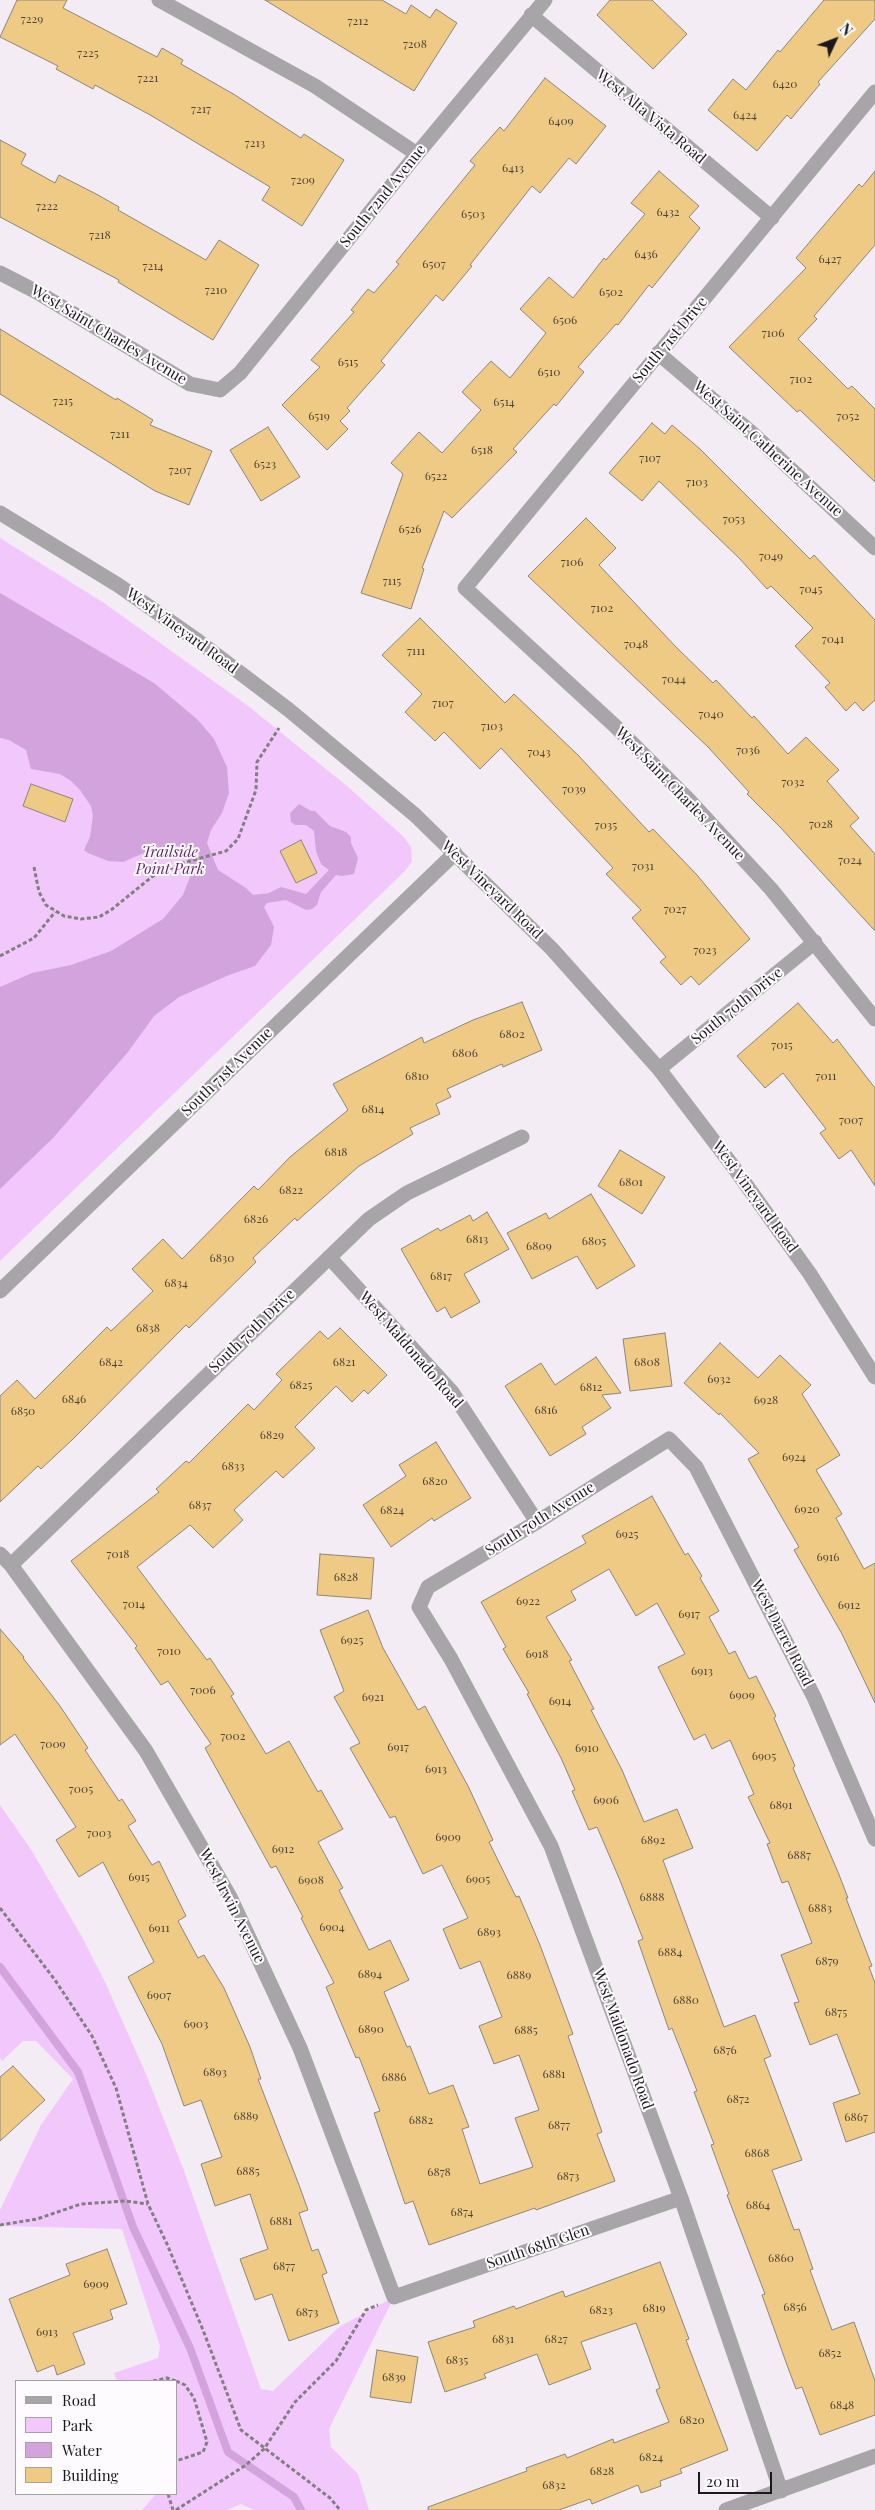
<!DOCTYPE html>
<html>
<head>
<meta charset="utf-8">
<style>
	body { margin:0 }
	#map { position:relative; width:875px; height:2510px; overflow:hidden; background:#f3ecf4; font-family:"Playfair Display",serif }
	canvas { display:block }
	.legend { position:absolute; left:15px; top:2380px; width:162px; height:115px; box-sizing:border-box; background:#fdfbfe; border:1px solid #a3a1a3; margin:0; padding:6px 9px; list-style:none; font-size:15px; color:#1b191b }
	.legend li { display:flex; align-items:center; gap:10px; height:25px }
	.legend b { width:25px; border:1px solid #a3a1a3 }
	.north { position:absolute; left:810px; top:15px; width:50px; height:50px; -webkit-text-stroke:4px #fdfbfe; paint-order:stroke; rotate:47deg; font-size:14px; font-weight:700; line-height:20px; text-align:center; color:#1b191b }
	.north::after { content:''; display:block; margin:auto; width:18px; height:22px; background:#1b191b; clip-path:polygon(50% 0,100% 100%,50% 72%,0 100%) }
	.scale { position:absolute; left:698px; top:2472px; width:74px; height:22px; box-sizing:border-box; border:2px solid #1b191b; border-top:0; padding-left:6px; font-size:15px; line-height:18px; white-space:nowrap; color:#1b191b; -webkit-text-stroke:4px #fdfbfe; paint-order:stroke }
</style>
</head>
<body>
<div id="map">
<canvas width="875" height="2510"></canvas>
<ul class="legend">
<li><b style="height:6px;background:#a8a5a8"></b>Road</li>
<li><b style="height:14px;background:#f2c8fc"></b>Park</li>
<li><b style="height:14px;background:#d2a3dd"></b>Water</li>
<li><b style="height:14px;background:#eeca85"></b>Building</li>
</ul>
<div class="north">N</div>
<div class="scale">20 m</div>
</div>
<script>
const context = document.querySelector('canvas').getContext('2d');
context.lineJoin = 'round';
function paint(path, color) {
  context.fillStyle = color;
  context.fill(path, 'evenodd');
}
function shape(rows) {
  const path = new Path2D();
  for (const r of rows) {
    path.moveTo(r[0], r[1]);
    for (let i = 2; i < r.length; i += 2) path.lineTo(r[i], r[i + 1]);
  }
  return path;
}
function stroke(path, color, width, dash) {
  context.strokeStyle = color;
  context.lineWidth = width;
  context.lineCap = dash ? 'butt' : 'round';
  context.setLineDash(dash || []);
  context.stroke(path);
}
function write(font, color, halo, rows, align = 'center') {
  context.font = font + ' "Playfair Display",serif';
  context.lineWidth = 4;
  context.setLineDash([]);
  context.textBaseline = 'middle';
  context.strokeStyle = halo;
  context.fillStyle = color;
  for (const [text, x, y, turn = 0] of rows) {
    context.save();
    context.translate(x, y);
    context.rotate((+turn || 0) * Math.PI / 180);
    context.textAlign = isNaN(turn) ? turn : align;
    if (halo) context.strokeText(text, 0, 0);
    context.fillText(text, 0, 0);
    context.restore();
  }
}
paint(shape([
	[0,538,104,603,247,705,347,786,404,837,411,847,412,861,406,870,0,1261],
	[0,1805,32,1851,82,1937,105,1982,146,2074,183,2168,261,2389,273,2391,339,2327,394,2297,329,2429,331,2447,358,2474,369,2510,254,2510,241,2504,227,2510,142,2510,156,2494,176,2494,176,2381,117,2381,114,2373,158,2358,160,2346,122,2229,0,2226,0,2210,41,2125,73,2079,36,2041,23,2041,2,2061,0,2058]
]), '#f2c8fc');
paint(shape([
	[0,593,154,683,198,720,214,739,227,767,229,793,222,813,211,830,207,843,218,870,246,888,253,895,269,893,281,887,306,894,329,870,321,864,316,851,314,831,306,825,295,825,291,822,290,813,299,804,311,811,315,811,330,826,346,832,351,837,351,843,358,858,354,874,342,876,336,875,321,892,317,905,312,909,306,910,286,900,267,903,264,907,274,927,271,945,255,966,229,975,179,997,154,1016,128,1052,53,1138,0,1189,0,987,32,973,71,965,111,951,163,919,183,895,192,872,186,851,178,846,144,853,123,862,108,861,88,853,84,850,90,837,93,816,91,806,80,790,71,781,60,774,31,769,26,750,9,740,0,738]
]), '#d2a3dd');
stroke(shape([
	[0,1967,78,2072,133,2227,190,2348,228,2452,294,2497,301,2510]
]), '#d2a3dd', 8);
const building = shape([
	[17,0,67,0,63,8,157,57,162,48,183,60,181,64,235,95,301,138,304,134,344,160,302,226,262,200,270,187,152,116,95,85,93,89,56,69,58,66,0,37,17,0],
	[265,0,382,0,406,14,411,5,430,18,436,9,457,23,414,91,265,0],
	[610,0,652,0,687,34,653,69,597,15,610,0],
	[824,0,875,0,875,19,818,82,820,84,791,119,787,115,757,151,708,110,733,79,746,90,778,50,780,52,824,0],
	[545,78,606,126,576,164,569,158,540,193,532,186,470,265,472,266,443,301,436,295,381,361,385,365,347,408,350,411,340,421,348,429,327,450,282,405,320,367,311,360,354,312,351,310,368,289,374,293,399,264,396,262,475,165,470,161,500,127,504,131,545,78],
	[0,140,26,154,21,164,55,183,59,175,98,195,119,207,118,210,206,260,219,240,259,265,213,340,118,282,119,280,0,217,0,140],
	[659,171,699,206,689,217,700,228,652,288,649,285,618,325,616,324,578,367,584,372,556,406,554,404,513,449,517,452,452,518,444,511,422,568,424,569,411,609,361,593,403,474,391,463,419,432,442,453,481,410,462,392,491,361,510,378,546,333,520,309,549,277,573,298,604,258,606,260,645,214,631,203,659,171],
	[875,171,875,245,814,316,817,319,798,339,848,389,852,386,875,409,875,482,800,410,797,412,729,347,806,268,796,258,859,184,862,187,875,171],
	[0,329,116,400,117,398,153,420,150,425,212,451,189,505,155,491,0,394,0,329],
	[652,423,665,434,672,425,700,449,810,559,814,555,875,620,875,700,863,711,855,702,846,711,825,687,830,683,795,646,813,628,771,586,767,589,739,558,659,481,642,501,609,473,652,423],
	[268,427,300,477,261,501,230,450,268,427],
	[586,518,616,548,599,565,676,647,713,683,716,680,752,718,754,716,788,754,806,737,839,770,827,781,859,818,850,826,875,854,875,931,780,827,747,794,749,792,708,747,528,576,586,518],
	[420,618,505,703,514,694,578,755,649,832,653,829,697,875,750,939,699,985,691,976,681,985,660,962,666,957,632,918,641,910,606,874,613,868,501,748,480,769,444,732,435,741,405,712,422,694,382,655,420,618],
	[31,784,73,799,65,822,23,806,31,784],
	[301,840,317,873,296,883,280,851,301,840],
	[522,1002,542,1050,503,1067,502,1064,447,1089,451,1097,436,1104,440,1114,410,1128,413,1134,359,1166,297,1221,295,1218,253,1258,256,1262,189,1328,186,1325,73,1439,41,1469,38,1466,0,1502,0,1396,17,1380,35,1399,107,1327,111,1331,153,1291,132,1269,163,1239,182,1259,254,1186,258,1190,290,1157,348,1110,333,1084,422,1037,424,1043,473,1020,522,1002],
	[798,1003,833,1043,837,1039,875,1088,875,1186,851,1150,839,1159,820,1133,826,1129,783,1073,765,1088,737,1056,798,1003],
	[620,1150,665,1177,642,1214,598,1186,620,1150],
	[591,1194,635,1266,597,1289,577,1256,532,1279,507,1233,546,1213,549,1219,591,1194],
	[487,1212,509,1249,464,1274,480,1302,451,1318,445,1307,437,1312,401,1249,438,1228,440,1231,470,1215,473,1221,487,1212],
	[340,1328,387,1375,368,1394,364,1390,352,1402,336,1386,295,1427,315,1448,283,1478,276,1471,234,1510,243,1520,213,1548,190,1525,137,1567,207,1660,210,1658,234,1694,231,1696,266,1754,289,1741,318,1792,321,1790,343,1829,318,1842,343,1888,339,1890,369,1950,390,1940,409,1980,384,1992,407,2047,410,2046,429,2094,453,2085,469,2127,462,2129,480,2184,533,2167,515,2118,539,2110,519,2055,494,2064,479,2026,502,2017,480,1961,460,1969,443,1929,468,1918,442,1865,423,1874,395,1816,390,1818,350,1748,360,1743,334,1697,344,1691,320,1630,368,1610,383,1648,418,1710,425,1706,469,1788,493,1840,489,1842,516,1897,519,1896,540,1945,573,2034,568,2036,602,2132,597,2134,615,2181,536,2210,535,2208,429,2245,413,2201,405,2204,374,2113,380,2111,359,2057,356,2058,326,1987,334,1983,301,1918,303,1917,276,1866,271,1868,205,1748,211,1744,168,1681,161,1685,135,1648,137,1646,71,1561,159,1492,156,1489,186,1461,189,1463,248,1404,254,1410,282,1380,276,1374,320,1331,328,1339,340,1328],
	[665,1333,672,1386,630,1391,623,1339,665,1333],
	[720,1343,758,1378,780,1355,811,1385,802,1394,840,1455,816,1470,842,1514,836,1518,864,1569,875,1563,875,1703,842,1634,794,1550,799,1547,748,1459,759,1453,720,1413,719,1415,684,1383,720,1343],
	[596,1357,621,1393,602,1395,611,1408,582,1427,586,1434,550,1456,505,1386,541,1363,555,1385,596,1357],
	[436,1442,471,1498,434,1521,432,1518,391,1547,363,1505,406,1476,399,1465,436,1442],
	[652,1496,685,1555,688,1553,702,1576,700,1578,719,1611,709,1617,729,1654,735,1651,749,1679,756,1676,776,1716,774,1718,795,1766,793,1768,838,1872,848,1898,846,1898,872,1966,869,1967,875,1983,875,2132,846,2142,833,2103,860,2094,837,2034,810,2045,794,2003,799,2002,781,1955,812,1943,788,1881,782,1883,767,1844,770,1843,748,1797,754,1794,730,1740,712,1749,705,1734,694,1740,658,1667,685,1654,657,1603,636,1616,609,1569,571,1591,576,1600,546,1617,572,1660,569,1661,594,1709,591,1710,622,1770,644,1822,677,1809,693,1848,663,1860,724,2027,755,2015,771,2056,764,2059,802,2160,772,2170,794,2230,799,2229,813,2269,810,2270,832,2330,854,2322,875,2381,875,2415,820,2435,802,2387,796,2389,787,2365,762,2295,765,2294,727,2195,729,2194,711,2145,714,2144,694,2092,697,2091,672,2028,669,2030,638,1941,643,1939,619,1878,597,1827,589,1830,572,1791,575,1790,561,1758,527,1694,529,1693,503,1649,506,1647,481,1602,586,1543,582,1536,652,1496],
	[320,1554,374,1558,371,1599,317,1595,320,1554],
	[0,1629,24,1657,23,1658,60,1706,88,1748,85,1750,119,1801,122,1799,136,1821,128,1826,152,1865,159,1861,186,1916,178,1921,198,1958,204,1955,224,1988,250,2047,261,2079,258,2079,299,2185,308,2210,299,2213,312,2251,318,2249,327,2273,322,2275,339,2323,289,2341,272,2294,255,2300,240,2259,268,2249,250,2194,215,2206,201,2164,222,2157,201,2100,184,2106,162,2044,128,1977,154,1962,103,1862,79,1877,56,1840,76,1827,15,1734,0,1745,0,1629],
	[13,2066,45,2100,0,2141,0,2077,13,2066],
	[107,2249,127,2304,110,2310,113,2319,73,2333,85,2364,57,2375,54,2365,37,2372,9,2299,70,2275,66,2264,107,2249],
	[660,2262,689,2339,686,2340,728,2450,680,2469,682,2473,660,2481,661,2486,641,2493,638,2485,592,2504,590,2499,559,2510,428,2510,428,2507,527,2471,526,2468,565,2454,567,2458,613,2439,614,2443,669,2422,656,2390,660,2388,636,2323,581,2342,591,2369,549,2385,537,2354,484,2374,486,2378,445,2392,428,2342,475,2327,473,2321,514,2306,516,2309,563,2291,565,2297,660,2262],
	[377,2350,418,2357,411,2403,370,2397,377,2350]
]);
paint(building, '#eeca85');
stroke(building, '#8b867e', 1);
stroke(shape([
	[34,867,39,892,46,905,64,916,81,919,99,917,111,910,153,876,183,863,226,851,238,839,256,790,257,762,279,728],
	[0,956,34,938,55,912],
	[0,1908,55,1980,92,2036,116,2088,148,2204,167,2244,203,2330,241,2430,330,2498,340,2510],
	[0,2225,37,2219,81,2204,125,2201,148,2204],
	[153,2381,167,2378,176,2381],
	[176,2381,185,2385,194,2398,207,2442,203,2452,176,2461],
	[168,2494,173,2510],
	[176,2510,246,2465,264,2449,295,2402,336,2361,366,2310,378,2305]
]), '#837e83', 3, [4, 2.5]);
stroke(shape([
	[159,0,315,86,417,154],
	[531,15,772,218],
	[875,92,465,588,614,725,689,800,771,889,875,1019],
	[0,273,37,292,190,384,220,390,240,373,417,154,545,0],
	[658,353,753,434,875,548],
	[0,513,118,585,198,641,289,710,415,815,552,949,659,1069,732,1165,810,1274,875,1377],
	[659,1069,815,942],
	[329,1257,452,1392,537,1522],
	[0,1291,455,853],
	[0,1554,11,1565,146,1751,230,1897,300,2048,394,2297,681,2198],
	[11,1565,369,1219,407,1193,522,1137],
	[781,2491,681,2198,551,1846,451,1659,419,1607,428,1587,537,1522,669,1439,696,1467,814,1697,875,1839],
	[726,2510,875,2456]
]), '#a8a5a8', 15);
write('12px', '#504536', null, [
	["7229",32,19],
	["7212",358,21],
	["7208",415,44],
	["7225",88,53],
	["7221",148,78],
	["6420",785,84],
	["7217",201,109],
	["6424",745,115],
	["6409",561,121],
	["7213",255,143],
	["6413",513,168],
	["7209",303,180],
	["7222",47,206],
	["6432",668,212],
	["6503",473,214],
	["7218",100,235],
	["6436",646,254],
	["6427",830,259],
	["6507",434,264],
	["7214",153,266],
	["7210",216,290],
	["6502",611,292],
	["6506",565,320],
	["7106",773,333],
	["6515",348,362],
	["6510",549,372],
	["7102",801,379],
	["7215",63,401],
	["6514",504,402],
	["6519",319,416],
	["7052",848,416],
	["7211",120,434],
	["6518",482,450],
	["7107",650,458],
	["6523",265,464],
	["7207",180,470],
	["6522",436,476],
	["7103",697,482],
	["7053",734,519],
	["6526",410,529],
	["7049",771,556],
	["7106",572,562],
	["7115",392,581],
	["7045",811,589],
	["7102",602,608],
	["7041",833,639],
	["7048",636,644],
	["7111",416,651],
	["7044",674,679],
	["7107",443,703],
	["7040",711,714],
	["7103",492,726],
	["7036",748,750],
	["7043",539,752],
	["7032",793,782],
	["7039",574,789],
	["7028",821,824],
	["7035",606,825],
	["7024",850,860],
	["7031",643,866],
	["7027",675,909],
	["7023",705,950],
	["6802",512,1034],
	["7015",782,1045],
	["6806",465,1053],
	["6810",417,1076],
	["7011",826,1076],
	["6814",373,1109],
	["7007",851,1120],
	["6818",336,1152],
	["6801",631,1182],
	["6822",291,1190],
	["6826",256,1219],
	["6813",477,1239],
	["6805",594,1241],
	["6809",539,1246],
	["6830",222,1258],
	["6817",441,1276],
	["6834",176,1283],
	["6838",148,1328],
	["6842",111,1362],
	["6821",344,1362],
	["6808",647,1362],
	["6932",719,1379],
	["6825",301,1385],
	["6812",591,1387],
	["6846",74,1399],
	["6928",766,1400],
	["6816",546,1410],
	["6850",23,1411],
	["6829",272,1435],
	["6924",794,1457],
	["6833",233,1466],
	["6820",435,1481],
	["6837",200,1505],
	["6920",807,1509],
	["6824",392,1510],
	["6925",627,1534],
	["7018",118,1554],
	["6916",828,1557],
	["6828",346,1577],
	["6922",528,1601],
	["7014",134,1604],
	["6912",849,1605],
	["6917",689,1614],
	["6925",352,1640],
	["7010",169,1651],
	["6918",537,1654],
	["6913",702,1671],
	["7006",203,1690],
	["6909",742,1695],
	["6921",373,1697],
	["6914",560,1701],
	["7002",233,1736],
	["7009",53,1744],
	["6917",398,1747],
	["6910",587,1748],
	["6905",764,1756],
	["6913",436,1769],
	["7005",81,1789],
	["6906",606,1800],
	["6891",781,1805],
	["7003",99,1833],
	["6909",448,1837],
	["6892",653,1840],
	["6912",283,1849],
	["6887",799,1855],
	["6915",139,1877],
	["6905",478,1879],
	["6908",311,1880],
	["6888",652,1897],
	["6883",820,1908],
	["6904",332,1927],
	["6911",159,1928],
	["6893",489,1932],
	["6884",670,1952],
	["6879",827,1961],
	["6894",370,1974],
	["6889",519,1975],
	["6907",159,1995],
	["6880",686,2000],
	["6875",836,2012],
	["6903",196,2024],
	["6890",371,2029],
	["6885",526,2030],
	["6876",725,2050],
	["6893",215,2072],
	["6881",554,2074],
	["6886",394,2077],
	["6872",738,2099],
	["6889",246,2116],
	["6867",856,2117],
	["6882",421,2120],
	["6877",559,2125],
	["6868",757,2153],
	["6885",248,2171],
	["6878",439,2172],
	["6873",568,2176],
	["6864",758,2205],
	["6874",462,2212],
	["6881",281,2221],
	["6860",781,2258],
	["6877",284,2266],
	["6909",96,2284],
	["6856",795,2307],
	["6819",654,2308],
	["6823",601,2310],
	["6873",307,2312],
	["6913",47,2332],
	["6831",503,2339],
	["6827",556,2339],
	["6852",830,2353],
	["6835",457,2360],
	["6839",394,2377],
	["6848",842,2405],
	["6820",692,2420],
	["6824",651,2457],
	["6828",602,2471],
	["6832",554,2485]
]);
write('15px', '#1b191b', '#fdfbfe', [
	["West Alta Vista Road",651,117,40],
	["South 72nd Avenue",383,196,-51],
	["West Saint Charles Avenue",109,335,31],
	["South 71st Drive",670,340,-50],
	["West Saint Catherine Avenue",768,449,42],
	["West Vineyard Road",182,631,36],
	["West Saint Charles Avenue",680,794,46],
	["West Vineyard Road",492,890,44],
	["South 70th Drive",737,1006,-39],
	["South 71st Avenue",227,1072,-44],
	["West Vineyard Road",755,1197,54],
	["South 70th Drive",252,1331,-44],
	["West Maldonado Road",411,1350,49],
	["South 70th Avenue",540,1519,-32],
	["West Darrel Road",782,1633,63],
	["West Irwin Avenue",232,1906,63],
	["West Maldonado Road",623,2039,70],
	["South 68th Glen",538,2247,-19]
]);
write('italic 15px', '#62296f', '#fdfbfe', [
	["Trailside",170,852],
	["Point Park",170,869]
]);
</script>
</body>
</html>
